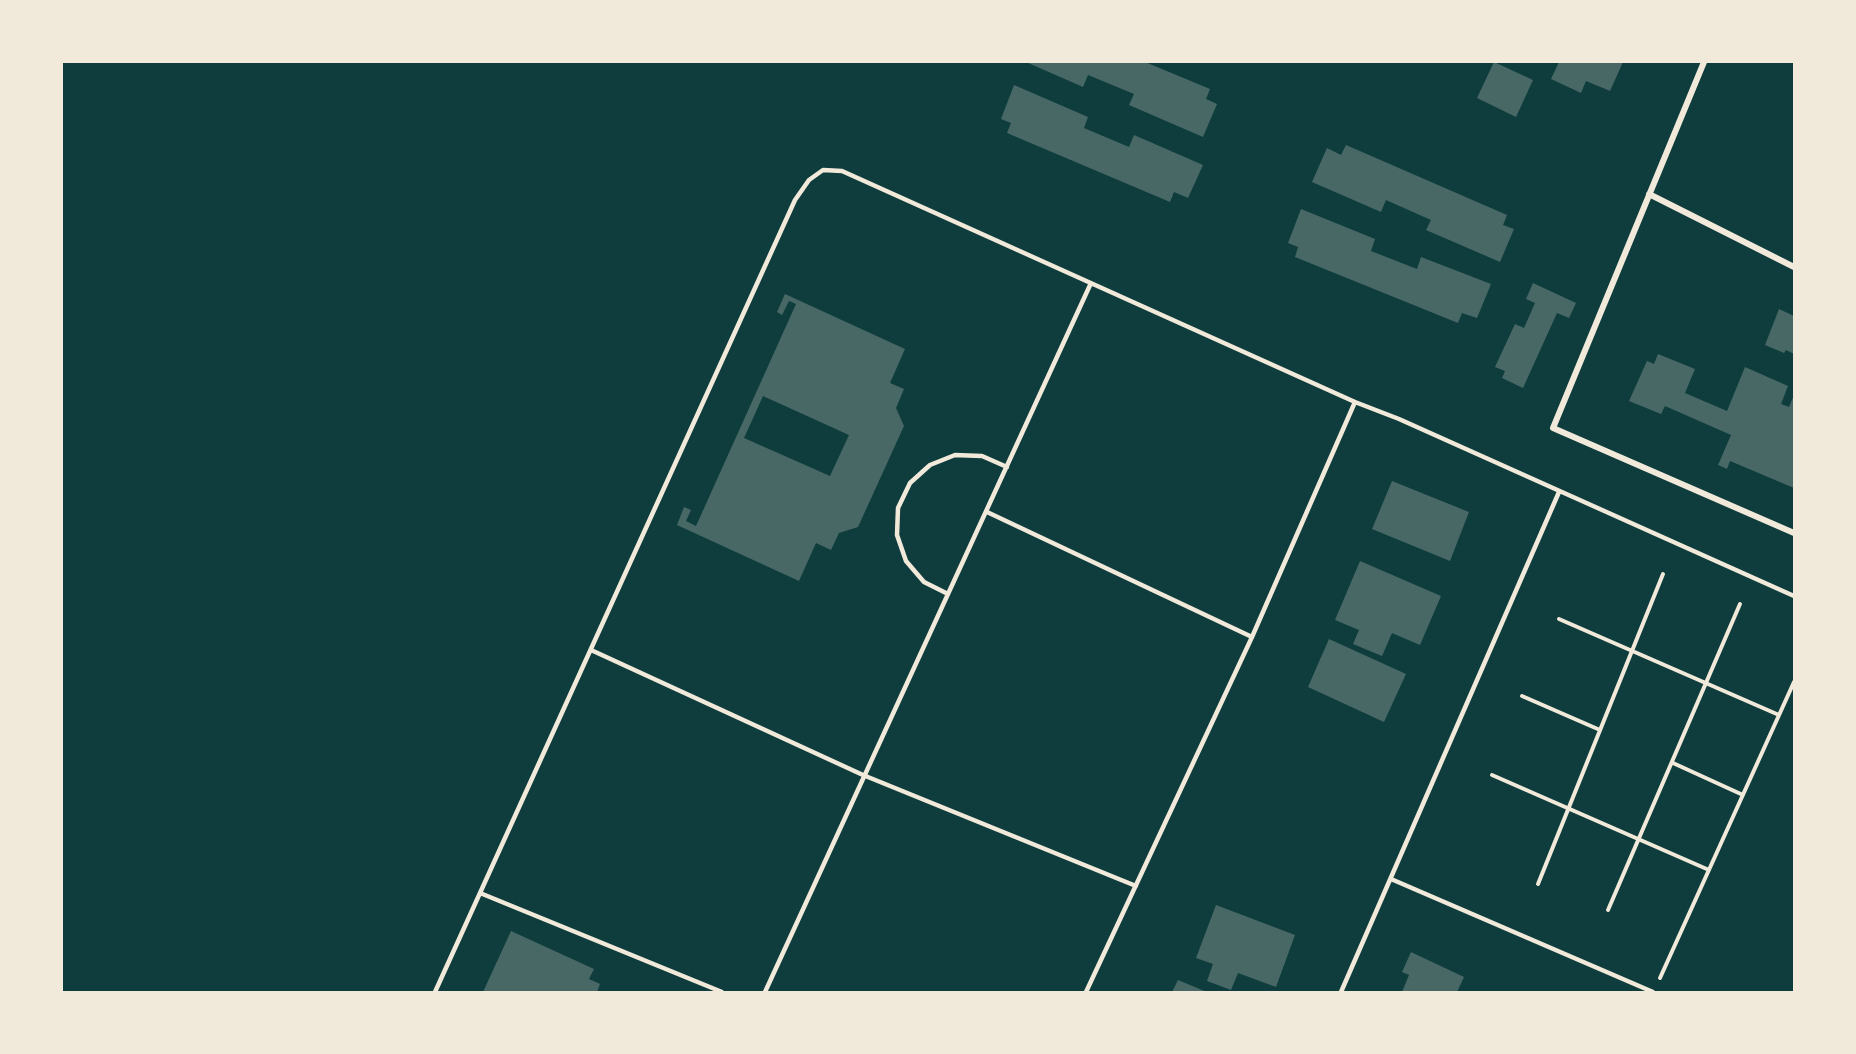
<!DOCTYPE html>
<html>
<head>
<meta charset="utf-8">
<style>
	body { margin:0 }
	#map { position:relative; width:1856px; height:1054px; overflow:hidden; background:#0f3d3e; font-family:Jost,sans-serif }
	canvas { display:block }
	.frame { position:absolute; inset:0; border:63px solid #f1e9da; pointer-events:none }
</style>
</head>
<body>
<div id="map">
<canvas width="1856" height="1054"></canvas>
<div class="frame"></div>
</div>
<script>
const context = document.querySelector('canvas').getContext('2d');
context.lineJoin = 'round';
function paint(path, color) {
  context.fillStyle = color;
  context.fill(path, 'evenodd');
}
function shape(rows) {
  const path = new Path2D();
  for (const r of rows) {
    path.moveTo(r[0], r[1]);
    for (let i = 2; i < r.length; i += 2) path.lineTo(r[i], r[i + 1]);
  }
  return path;
}
function stroke(path, color, width, dash) {
  context.strokeStyle = color;
  context.lineWidth = width;
  context.lineCap = dash ? 'butt' : 'round';
  context.setLineDash(dash || []);
  context.stroke(path);
}
paint(shape([
	[1026,62,1145,62,1210,89,1206,99,1217,104,1203,137,1129,105,1134,94,1088,75,1083,87],
	[1494,62,1533,80,1516,117,1477,98],
	[1559,62,1623,62,1610,91,1586,81,1581,93,1551,79],
	[1014,85,1088,117,1084,128,1129,147,1134,135,1203,165,1188,198,1174,192,1170,202,1007,133,1011,123,1001,119],
	[1346,145,1507,215,1503,225,1514,229,1500,262,1426,230,1431,220,1386,200,1381,212,1312,182,1327,148,1341,155],
	[1301,209,1375,239,1371,251,1417,269,1421,257,1491,284,1477,318,1462,313,1458,323,1295,257,1298,247,1288,243],
	[1533,283,1576,303,1569,318,1557,313,1523,388,1502,378,1505,371,1495,367,1515,324,1524,328,1535,303,1526,299],
	[785,294,905,349,890,383,904,389,896,408,904,426,858,527,839,533,831,550,816,543,799,581,677,525,684,507,691,510,686,521,696,526,796,304,789,301,782,315,777,312],
	[763,396,849,435,830,476,744,438],
	[1779,309,1794,316,1794,354,1786,350,1784,353,1765,345],
	[1658,354,1695,369,1685,393,1727,411,1745,367,1788,386,1781,404,1789,407,1794,395,1794,488,1730,461,1727,469,1718,465,1731,435,1665,406,1661,414,1629,401,1647,361,1654,364],
	[1392,481,1469,512,1450,561,1372,529],
	[1360,561,1441,596,1420,645,1392,633,1382,656,1353,644,1359,630,1335,620],
	[1329,639,1406,674,1384,722,1308,687],
	[1216,905,1295,935,1276,987,1238,973,1231,990,1207,981,1213,964,1196,958],
	[511,931,594,969,589,979,600,984,597,992,483,992],
	[1411,952,1464,977,1457,992,1402,992,1409,975,1402,972],
	[1178,980,1207,992,1172,992]
]), '#486865');
stroke(shape([
	[1559,619,1779,715],
	[1522,696,1600,730],
	[1673,763,1743,795],
	[1492,775,1709,870],
	[1538,884,1663,574],
	[1608,910,1740,604],
	[1660,978,1794,682]
]), '#f1e9da', 4);
stroke(shape([
	[987,512,1252,637,1355,402,1399,419,1794,596],
	[948,594,924,582,906,561,897,535,898,508,910,483,930,465,955,455,982,456,1007,467],
	[591,650,863,775,1136,886],
	[1391,879,1653,992],
	[480,893,722,992],
	[435,992,795,200,809,180,823,170,842,171,1355,402],
	[765,992,1091,283],
	[1086,992,1252,637],
	[1341,992,1559,492]
]), '#f1e9da', 4.5);
stroke(shape([
	[1704,62,1553,428,1794,533],
	[1649,194,1794,267]
]), '#f1e9da', 6);
</script>
</body>
</html>
